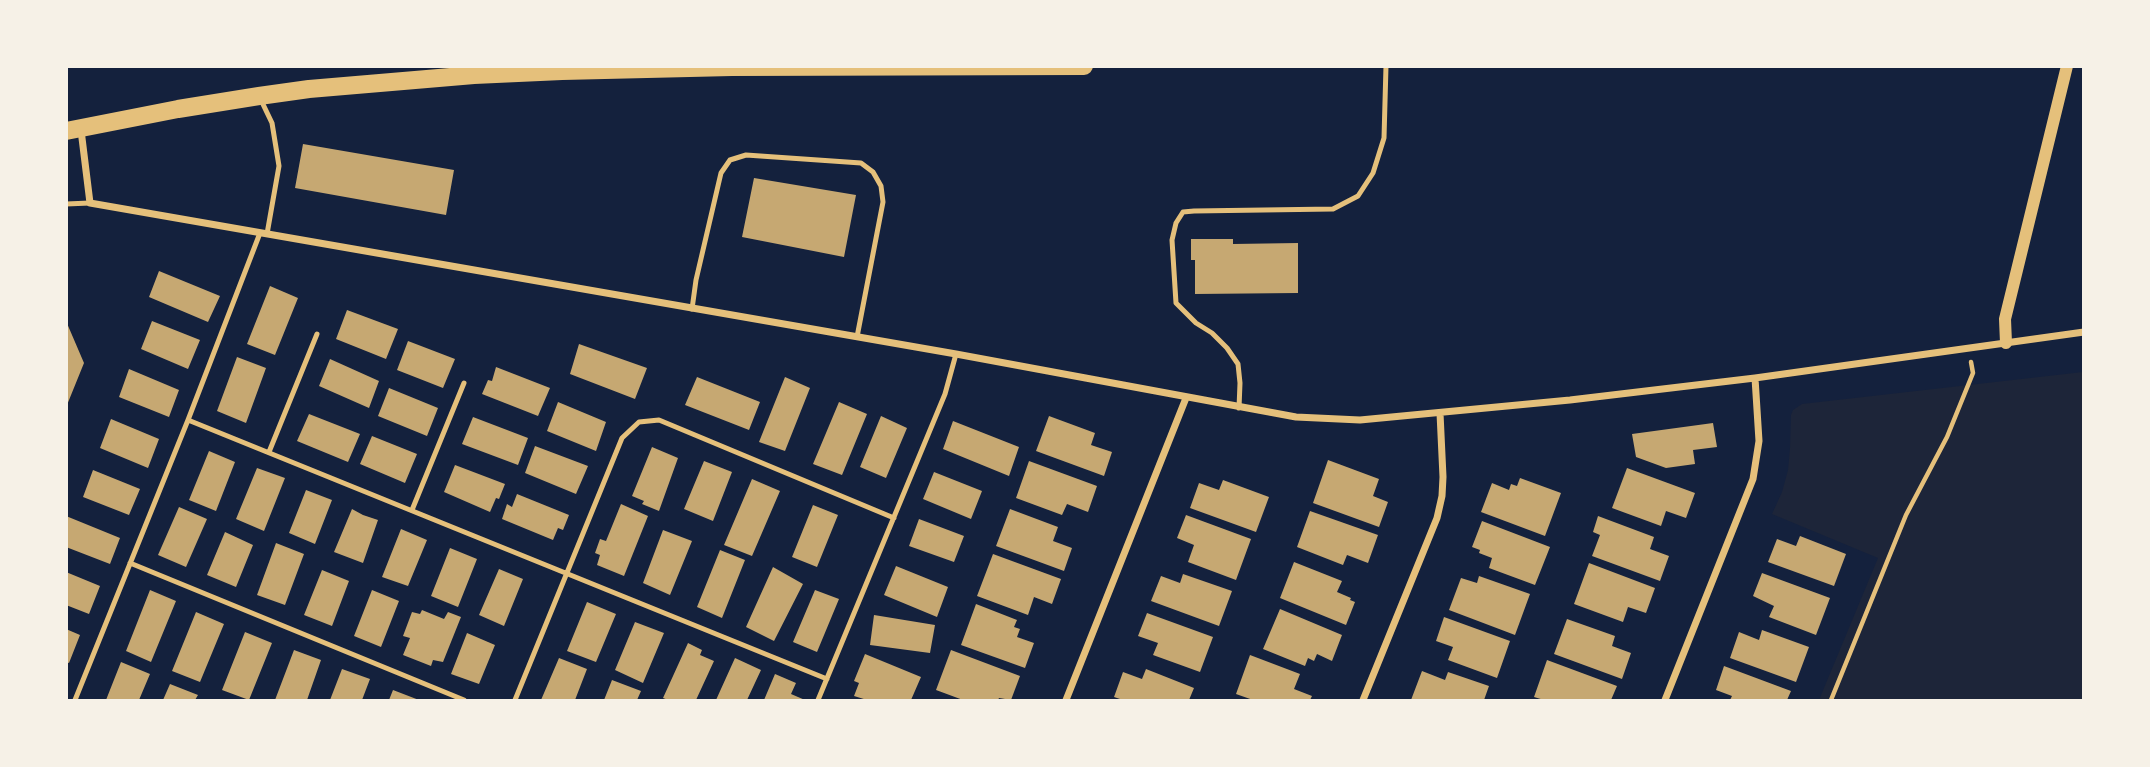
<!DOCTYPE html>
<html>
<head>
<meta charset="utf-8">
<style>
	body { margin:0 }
	#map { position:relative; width:2150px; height:767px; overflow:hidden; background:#14213d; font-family:Raleway,sans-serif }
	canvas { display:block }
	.frame { position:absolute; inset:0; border:68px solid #f6f1e7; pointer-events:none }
</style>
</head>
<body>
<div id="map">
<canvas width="2150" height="767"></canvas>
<div class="frame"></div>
</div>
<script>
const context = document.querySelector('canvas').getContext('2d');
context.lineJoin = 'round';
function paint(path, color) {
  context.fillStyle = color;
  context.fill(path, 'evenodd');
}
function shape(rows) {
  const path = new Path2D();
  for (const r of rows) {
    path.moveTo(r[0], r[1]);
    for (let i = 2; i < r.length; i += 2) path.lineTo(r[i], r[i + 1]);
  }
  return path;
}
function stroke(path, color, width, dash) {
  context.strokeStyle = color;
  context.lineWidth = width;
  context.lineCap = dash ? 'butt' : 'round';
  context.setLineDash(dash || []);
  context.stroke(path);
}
paint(shape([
	[2083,372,2083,700,1819,700,1878,558,1772,514,1782,492,1788,470,1790,448,1791,415,1793,410,1802,404]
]), '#1d2539');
paint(shape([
	[303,144,454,170,446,215,295,188],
	[754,178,856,195,844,257,742,237],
	[1191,239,1233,239,1233,244,1298,243,1298,293,1195,294,1195,260,1191,260],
	[159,271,220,296,208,322,149,297],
	[270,286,298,298,275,355,247,344],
	[347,310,398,329,386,359,336,339],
	[66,321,84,363,67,405,66,405],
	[152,321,200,340,188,369,141,349],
	[408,341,455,359,443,388,397,370],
	[579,344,647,368,635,399,570,374],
	[237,357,266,368,246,423,217,411],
	[330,359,379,381,369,408,319,386],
	[496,367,550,388,538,416,482,394,488,380,492,381],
	[129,369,179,390,169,417,119,397],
	[697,377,760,402,749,430,685,405],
	[785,377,810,388,785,451,759,442],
	[389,388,438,408,427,436,378,416],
	[558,402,606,422,596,451,547,431],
	[839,402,867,414,842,475,813,464],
	[309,414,360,434,348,462,297,441],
	[881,416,907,428,886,478,860,467],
	[1049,416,1095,433,1091,445,1112,452,1104,476,1036,451],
	[473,417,528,438,518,465,462,444],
	[111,419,159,439,148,468,100,448],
	[953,421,1019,447,1009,476,943,449],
	[1713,423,1717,447,1693,450,1695,464,1666,468,1636,457,1632,434],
	[372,436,417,454,405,483,360,464],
	[535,446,588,466,576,494,525,473],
	[652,447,678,458,659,511,642,504,644,501,632,496],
	[209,451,235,462,216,511,189,500],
	[1328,460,1379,479,1373,496,1388,502,1379,527,1313,503],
	[704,461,732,472,713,521,684,509],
	[1029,461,1097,486,1088,512,1067,504,1062,515,1016,498],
	[455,465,505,484,499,499,496,498,490,512,444,492],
	[257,468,285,478,264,531,236,519],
	[1627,468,1695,493,1686,518,1666,511,1661,526,1612,508],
	[93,470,140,489,129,515,83,497],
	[934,472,982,491,971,519,923,499],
	[1520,478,1561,493,1545,536,1481,512,1492,483,1509,490,1511,484,1517,486],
	[752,479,780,491,752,556,724,545],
	[1223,480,1269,497,1256,532,1190,508,1199,483,1219,490],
	[306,490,332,500,315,544,289,533],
	[517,494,569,515,563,530,558,528,553,540,502,519,507,504,512,507],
	[621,504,648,516,624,576,597,565,600,555,595,553,600,539,606,541],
	[813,505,838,515,817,567,792,557],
	[179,507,207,519,186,567,158,555],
	[352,509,363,515,378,520,363,563,334,552],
	[1010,509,1058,527,1053,541,1072,548,1064,571,996,546],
	[1310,511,1378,535,1368,563,1347,555,1343,565,1297,547],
	[1186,515,1251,539,1236,580,1188,562,1194,545,1177,538],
	[66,516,120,538,110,564,66,547],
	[1598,516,1654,537,1650,549,1669,556,1660,581,1592,556,1600,535,1593,532],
	[919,519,964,536,954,562,909,546],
	[1482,521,1550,547,1535,585,1489,568,1492,558,1479,553,1480,550,1472,547],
	[401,529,427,540,408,586,382,577],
	[663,530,692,541,670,595,643,583],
	[225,532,253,545,236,587,207,575],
	[1800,536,1846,554,1834,586,1768,562,1777,539,1796,546],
	[276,543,304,554,285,605,257,595],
	[450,548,477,559,458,607,431,596],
	[720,550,745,560,722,618,697,607],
	[993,554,1061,579,1052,604,1034,597,1028,615,977,596],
	[1294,562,1342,581,1337,592,1351,598,1350,600,1355,602,1346,625,1280,598],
	[1589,563,1655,588,1646,613,1628,607,1623,622,1574,604],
	[896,566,948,587,937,617,884,595],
	[773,567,803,584,774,641,746,627],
	[499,569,523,579,504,626,479,615],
	[322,570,349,581,332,626,304,615],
	[66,572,100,586,89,614,66,605],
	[1762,573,1830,598,1816,635,1769,617,1774,606,1753,596],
	[1183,574,1232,591,1219,626,1151,601,1161,576,1180,583],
	[1479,576,1530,594,1515,635,1449,610,1461,578,1477,583],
	[150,590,176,601,151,662,126,651],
	[372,590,399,601,381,647,354,636],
	[815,590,839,599,817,652,793,642],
	[587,602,616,614,596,662,567,651],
	[976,604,1017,620,1014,627,1020,629,1017,637,1034,643,1025,668,961,645],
	[1280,609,1342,635,1332,661,1317,654,1314,661,1308,658,1305,666,1263,649],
	[422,610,444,619,448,612,461,617,443,662,433,660,431,666,403,655,410,638,403,636,412,612,420,614],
	[196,612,224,624,200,682,172,671],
	[1147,613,1213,637,1200,672,1153,655,1158,643,1138,636],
	[874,615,935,625,930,653,870,645],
	[1444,617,1510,641,1497,678,1448,660,1453,647,1436,641],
	[1567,619,1615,636,1612,646,1631,653,1622,679,1554,654],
	[635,622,664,633,643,683,615,670],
	[66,629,80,635,69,663,66,662],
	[1762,630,1809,647,1796,682,1730,658,1739,632,1759,640],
	[245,632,272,643,249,700,222,690],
	[467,633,495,645,479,684,451,674],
	[688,643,702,650,700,655,714,661,696,700,668,700,663,698],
	[294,650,321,660,307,700,275,700],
	[951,650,1020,676,1011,700,999,698,998,700,963,700,936,690],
	[865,654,921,677,911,700,867,700,854,696,859,683,854,681],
	[1250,655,1300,674,1294,689,1312,696,1310,700,1253,700,1236,694],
	[559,658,587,669,575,700,541,700],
	[735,658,761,670,747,700,716,700],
	[1547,660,1617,686,1611,700,1544,700,1534,697],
	[121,662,150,674,139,700,106,700],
	[1724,666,1791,691,1787,700,1730,700,1732,696,1716,690],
	[342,669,370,679,362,700,330,700],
	[1146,669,1194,688,1189,700,1123,700,1114,697,1123,672,1142,679],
	[1422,671,1445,680,1448,672,1489,686,1484,700,1411,700],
	[775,674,796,683,791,694,805,700,764,700],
	[612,680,641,691,637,700,604,700],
	[170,684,198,695,195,700,163,700],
	[393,690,419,700,389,700]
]), '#c6a872');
stroke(shape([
	[1831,700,1906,515,1947,437,1973,373,1971,362]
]), '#e5c07b', 4.5);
stroke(shape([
	[260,98,272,123,279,166,267,234],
	[66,204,90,203],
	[692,309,696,280,721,173,730,160,746,155,861,163,873,172,881,186,883,202,857,337],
	[1239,408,1240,383,1238,364,1227,348,1212,333,1196,323,1176,303,1172,240,1176,223,1183,212,1194,211,1333,209,1358,196,1373,173,1384,138,1386,66],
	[188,420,827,679],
	[269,452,317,334],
	[412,510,464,383],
	[130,563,464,700],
	[75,700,188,420,260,233],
	[515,700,622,438,639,422,659,420,894,518],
	[818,700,945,394,956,354]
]), '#e5c07b', 5);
stroke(shape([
	[81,130,90,203,956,354,1296,417,1360,420,1570,400,1755,378,2084,332],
	[1066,700,1186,398],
	[1363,700,1437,518,1442,496,1443,477,1440,413],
	[1665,700,1753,479,1759,441,1755,378]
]), '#e5c07b', 7);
stroke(shape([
	[2006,343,2005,319,2067,66]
]), '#e5c07b', 12);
stroke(shape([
	[66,131,178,109,259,96,309,89,474,75,562,71,732,67,1084,66]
]), '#e5c07b', 18);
</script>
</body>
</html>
